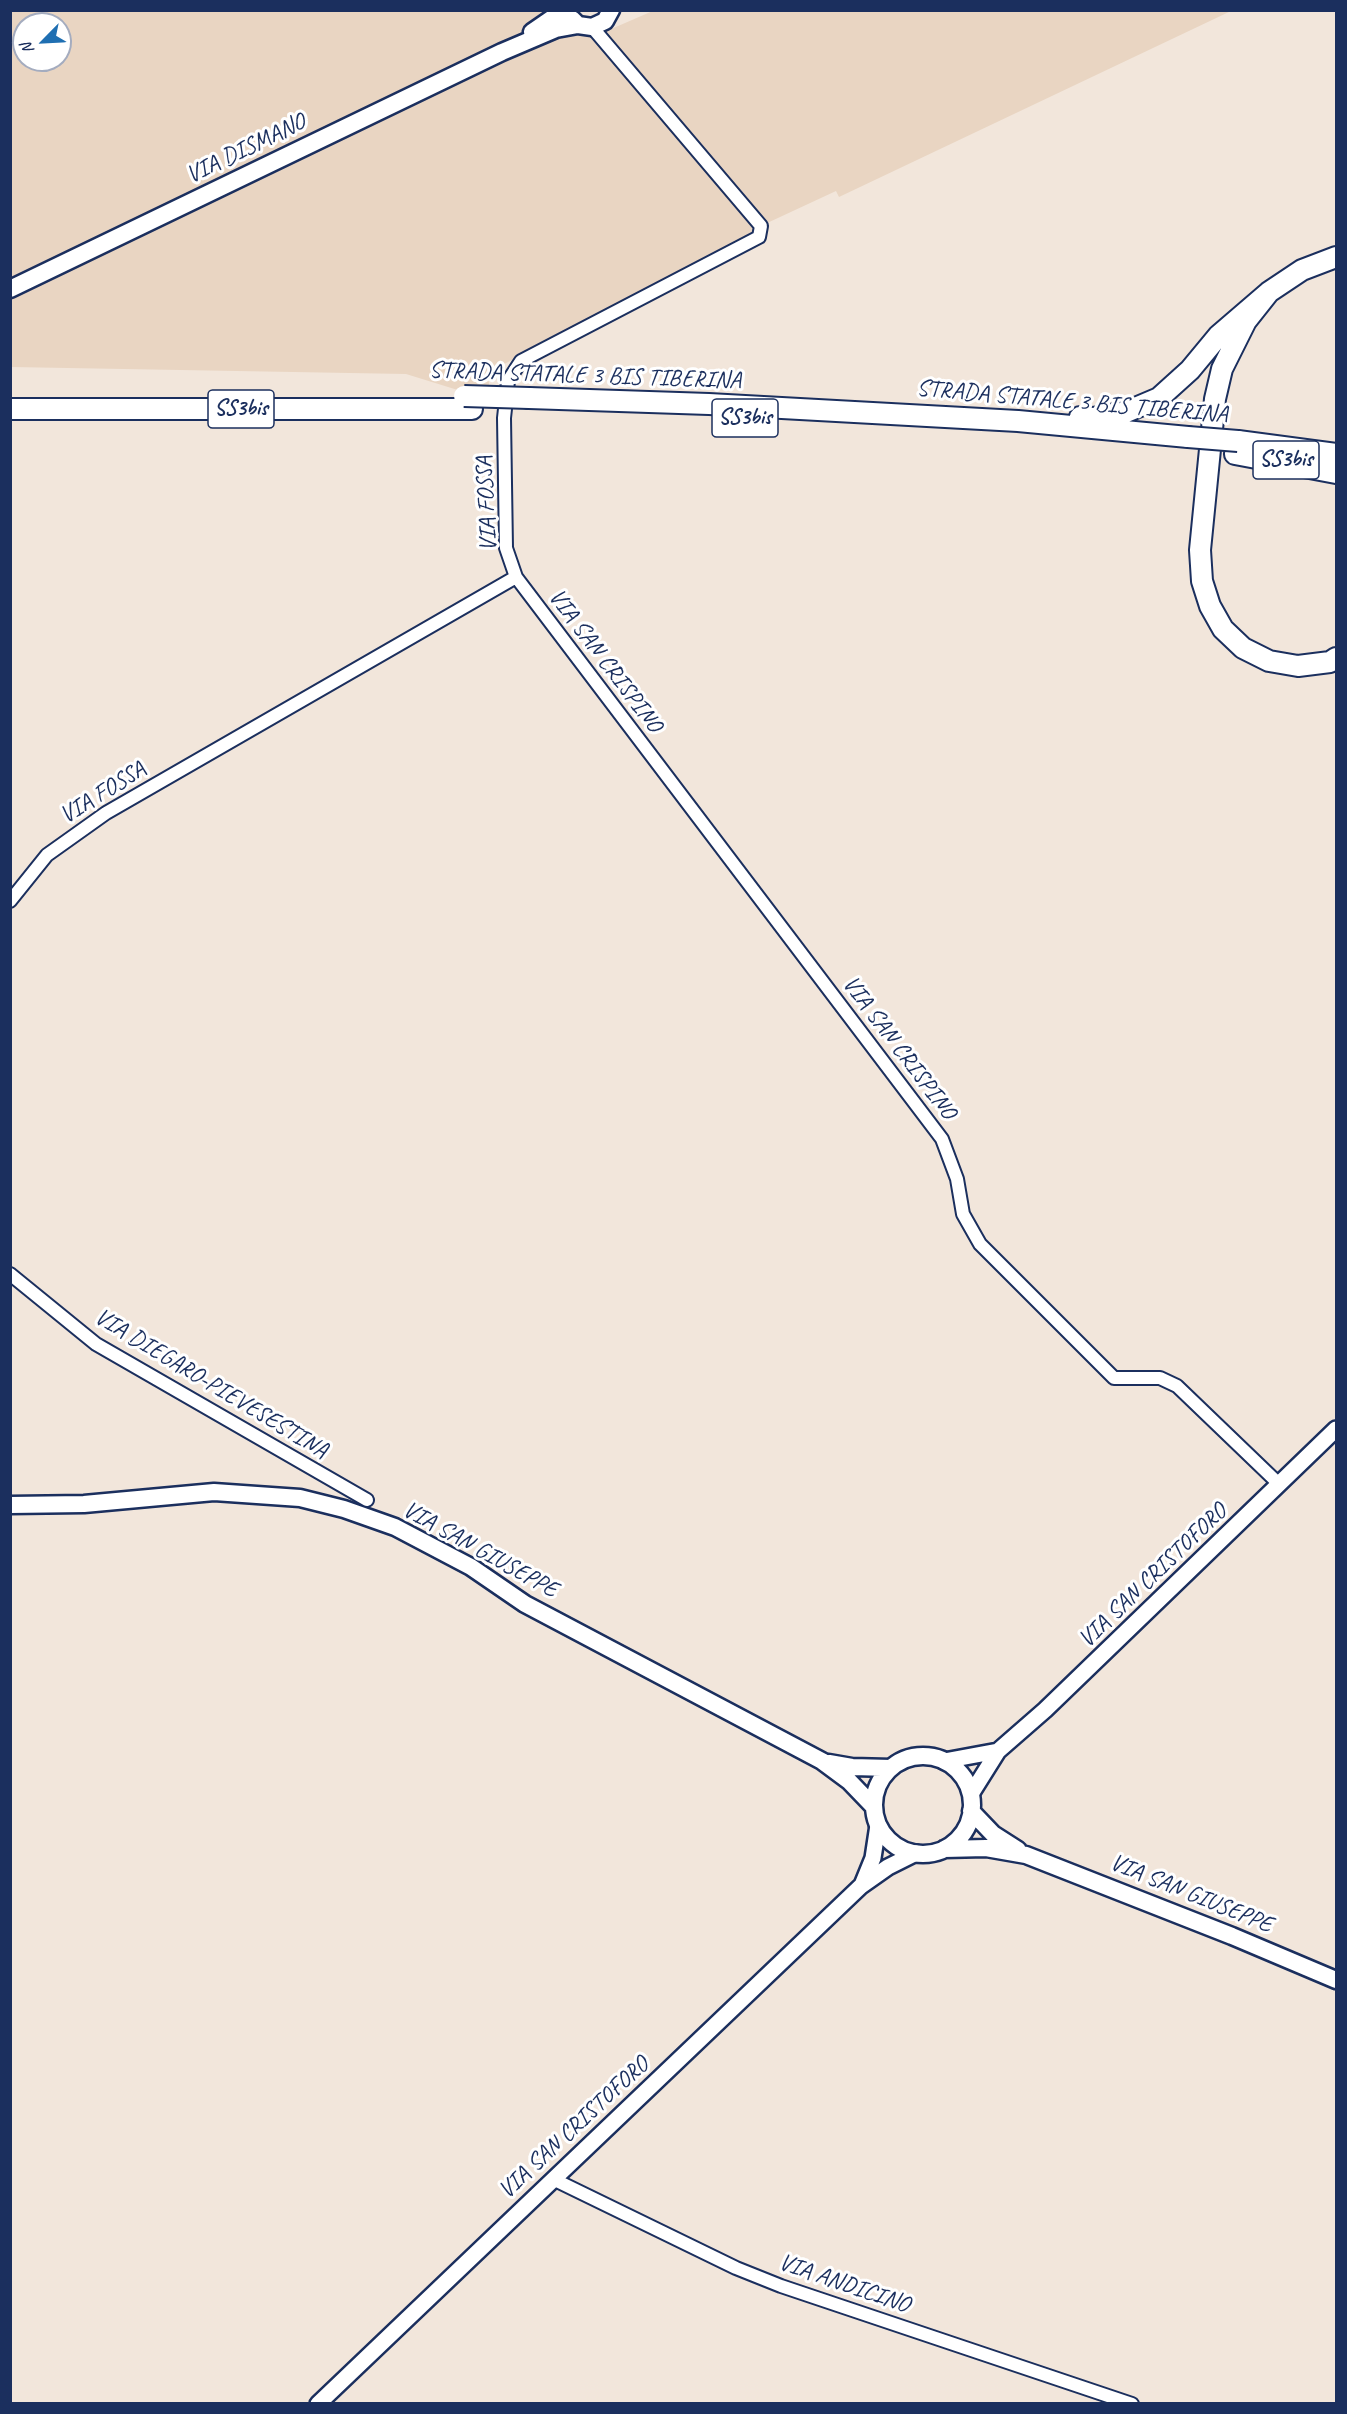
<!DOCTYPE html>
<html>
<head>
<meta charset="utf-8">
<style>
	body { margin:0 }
	#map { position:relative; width:1347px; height:2414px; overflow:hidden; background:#f2e6db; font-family:Caveat,sans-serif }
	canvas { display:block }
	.frame { position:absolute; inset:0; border:12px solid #1b2f5e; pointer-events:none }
	.north { position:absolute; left:12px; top:12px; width:60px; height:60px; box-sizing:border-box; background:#fff; border:2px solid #a4acbf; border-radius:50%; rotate:246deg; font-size:16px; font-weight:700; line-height:24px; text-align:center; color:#1b2f5e }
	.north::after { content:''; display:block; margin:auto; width:21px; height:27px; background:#1f6fb2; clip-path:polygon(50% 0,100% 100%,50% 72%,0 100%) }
</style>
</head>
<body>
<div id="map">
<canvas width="1347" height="2414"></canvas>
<div class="frame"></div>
<div class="north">N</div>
</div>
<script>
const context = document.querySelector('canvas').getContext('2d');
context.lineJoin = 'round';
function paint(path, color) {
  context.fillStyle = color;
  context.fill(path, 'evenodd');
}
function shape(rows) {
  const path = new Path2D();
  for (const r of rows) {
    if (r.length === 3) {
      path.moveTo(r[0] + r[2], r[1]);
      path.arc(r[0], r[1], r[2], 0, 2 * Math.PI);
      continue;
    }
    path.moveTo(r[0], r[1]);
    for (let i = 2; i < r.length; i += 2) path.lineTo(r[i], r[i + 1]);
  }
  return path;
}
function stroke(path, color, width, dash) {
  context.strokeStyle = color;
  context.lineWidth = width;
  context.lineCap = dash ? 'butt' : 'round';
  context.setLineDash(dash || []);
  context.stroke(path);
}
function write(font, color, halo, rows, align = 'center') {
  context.font = font + ' Caveat,sans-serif';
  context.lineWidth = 6;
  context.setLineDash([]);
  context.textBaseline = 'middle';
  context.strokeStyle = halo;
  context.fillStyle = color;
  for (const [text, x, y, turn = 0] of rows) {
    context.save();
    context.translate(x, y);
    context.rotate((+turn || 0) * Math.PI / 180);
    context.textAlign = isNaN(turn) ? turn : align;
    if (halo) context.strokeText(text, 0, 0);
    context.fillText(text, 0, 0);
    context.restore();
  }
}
paint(shape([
	[550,10,602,33,655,10,1231,11,839,197,836,191,765,224,726,248,487,373,490,389,461,391,406,374,11,367,11,11],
	[24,24,60,24,60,60,24,60]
]), '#e9d5c2');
const minor = shape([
	[516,577,942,1139,957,1179,963,1214,980,1244,1114,1378,1160,1378,1177,1386,1279,1484],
	[10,901,47,855,106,813,516,577,506,548,504,418,508,381,521,361,759,237,761,226,592,27],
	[10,1274,96,1344,367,1500],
	[553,2179,736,2268,781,2286,1132,2404]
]);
const tertiary = shape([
	[944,1761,998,1751],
	[971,1794,998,1751,1045,1710,1336,1429],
	[862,1885,873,1858,878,1825],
	[318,2404,861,1886,888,1867,916,1853]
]);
const secondary = shape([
	[572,19,578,25,592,27,605,21,611,10],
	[532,32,564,10],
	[10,289,502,52,556,29,578,25],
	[10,1505,84,1504,214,1492,300,1498,344,1509,395,1527,471,1567,525,1604,822,1761,849,1781,874,1807],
	[923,1805,49],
	[829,1763,852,1767,891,1768],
	[971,1811,993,1834,1018,1850],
	[944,1849,986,1848,1026,1855,1232,1936,1336,1980]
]);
const trunk = shape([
	[1269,292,1246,321,1222,369,1215,399,1200,550,1202,581,1210,606,1223,629,1243,648,1269,661,1298,666,1330,662,1336,658],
	[529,398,709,404,1018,421,1188,437],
	[10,409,472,409],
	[1080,417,1093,418,1126,412,1159,398,1190,370,1219,335,1269,292,1302,270,1336,257],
	[1238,441,1336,454],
	[1235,454,1336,473]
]);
stroke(minor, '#1b2f5e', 16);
stroke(tertiary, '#1b2f5e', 20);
stroke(secondary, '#1b2f5e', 21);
stroke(trunk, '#1b2f5e', 24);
stroke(minor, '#fff', 12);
stroke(tertiary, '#fff', 15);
stroke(secondary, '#fff', 16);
stroke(trunk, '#fff', 20);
const trunkBridge = shape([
	[464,396,529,398],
	[1188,437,1238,441]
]);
stroke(trunkBridge, '#1b2f5e', 24, []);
stroke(trunkBridge, '#fff', 20);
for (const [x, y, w] of [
	[241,409,66],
	[745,418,66],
	[1286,460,66]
]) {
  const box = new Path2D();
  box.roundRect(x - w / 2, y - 19, w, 38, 4.5);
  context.fillStyle = '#fff';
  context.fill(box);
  stroke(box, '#1b2f5e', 1.5);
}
write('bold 22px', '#1b2f5e', null, [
	["SS3bis",241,409],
	["SS3bis",745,418],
	["SS3bis",1286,460]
]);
write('24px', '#1b2f5e', '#fff', [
	["VIA DISMANO",246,149,-26],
	["STRADA STATALE 3 BIS TIBERINA",585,376,2],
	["STRADA STATALE 3 BIS TIBERINA",1072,402,5],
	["VIA FOSSA",487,504,-93],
	["VIA SAN CRISPINO",605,661,53],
	["VIA FOSSA",103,793,-32],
	["VIA SAN CRISPINO",899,1048,53],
	["VIA DIEGARO-PIEVESESTINA",211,1384,31],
	["VIA SAN GIUSEPPE",480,1550,29],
	["VIA SAN CRISTOFORO",1153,1576,-44],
	["VIA SAN GIUSEPPE",1191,1894,22],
	["VIA SAN CRISTOFORO",574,2128,-43],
	["VIA ANDICINO",844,2284,19]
]);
</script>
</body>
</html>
